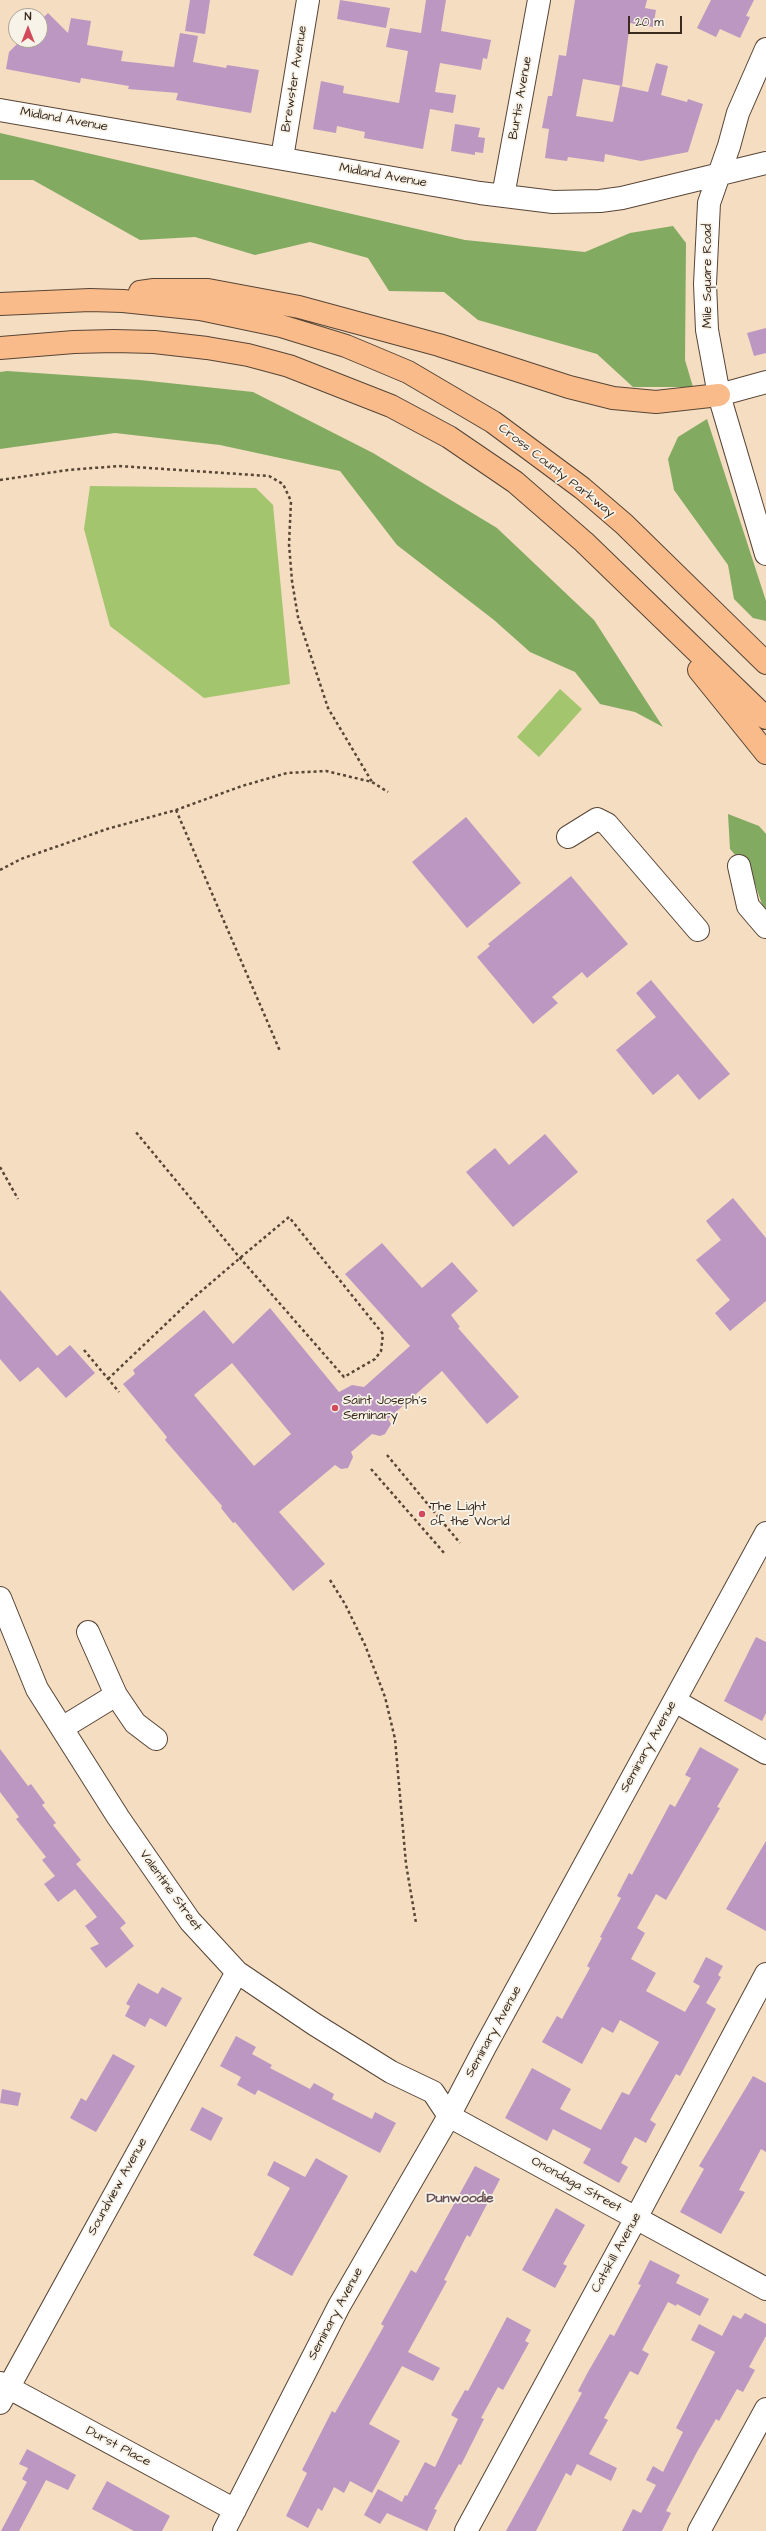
<!DOCTYPE html>
<html>
<head>
<meta charset="utf-8">
<style>
	body { margin:0 }
	#map { position:relative; width:766px; height:2531px; overflow:hidden; background:#f4ddc1; font-family:"Architects Daughter",sans-serif }
	canvas { display:block }
	.north { position:absolute; left:8px; top:8px; width:40px; height:40px; box-sizing:border-box; background:#f7f3e8; border:1px solid #aca397; border-radius:50%; rotate:0deg; font-size:11px; font-weight:700; line-height:16px; text-align:center; color:#3b2a1e }
	.north::after { content:''; display:block; margin:auto; width:14px; height:18px; background:#d1495b; clip-path:polygon(50% 0,100% 100%,50% 72%,0 100%) }
	.scale { position:absolute; left:628px; top:16px; width:54px; height:18px; box-sizing:border-box; border:2px solid #3b2a1e; border-top:0; padding-left:5px; font-size:12px; line-height:14px; white-space:nowrap; color:#3b2a1e; -webkit-text-stroke:3px #f7f3e8; paint-order:stroke }
</style>
</head>
<body>
<div id="map">
<canvas width="766" height="2531"></canvas>
<div class="north">N</div>
<div class="scale">20 m</div>
</div>
<script>
const context = document.querySelector('canvas').getContext('2d');
context.lineJoin = 'round';
function paint(path, color) {
  context.fillStyle = color;
  context.fill(path, 'evenodd');
}
function shape(rows) {
  const path = new Path2D();
  for (const r of rows) {
    path.moveTo(r[0], r[1]);
    for (let i = 2; i < r.length; i += 2) path.lineTo(r[i], r[i + 1]);
  }
  return path;
}
function stroke(path, color, width, dash) {
  context.strokeStyle = color;
  context.lineWidth = width;
  context.lineCap = dash ? 'butt' : 'round';
  context.setLineDash(dash || []);
  context.stroke(path);
}
function write(font, color, halo, rows, align = 'center') {
  context.font = font + ' "Architects Daughter",sans-serif';
  context.lineWidth = 3.5;
  context.setLineDash([]);
  context.textBaseline = 'middle';
  context.strokeStyle = halo;
  context.fillStyle = color;
  for (const [text, x, y, turn = 0] of rows) {
    context.save();
    context.translate(x, y);
    context.rotate((+turn || 0) * Math.PI / 180);
    context.textAlign = isNaN(turn) ? turn : align;
    if (halo) context.strokeText(text, 0, 0);
    context.fillText(text, 0, 0);
    context.restore();
  }
}
paint(shape([
	[90,486,256,488,273,505,290,684,204,698,110,626,84,529],
	[560,689,582,709,539,757,517,737]
]), '#a3c56e');
paint(shape([
	[0,133,465,240,585,252,630,233,673,226,686,243,685,360,693,387,633,387,597,354,478,320,444,292,389,291,368,258,310,242,255,255,195,237,140,240,33,180,0,180],
	[7,371,140,380,253,392,373,453,497,528,594,620,663,727,635,712,600,704,575,672,530,652,494,620,397,545,340,471,220,445,115,433,0,449,0,372],
	[707,419,766,601,766,621,753,618,734,599,728,565,674,490,668,459,678,437],
	[728,814,759,826,766,834,766,916,752,875,730,849]
]), '#82aa61');
paint(shape([
	[190,0,210,0,205,34,185,31],
	[340,0,390,8,386,28,337,19],
	[426,0,446,0,441,31,491,40,487,59,483,58,481,70,440,63,435,92,456,95,453,113,430,109,423,149,364,138,365,132,337,126,336,133,313,129,321,81,344,86,343,93,399,103,408,51,386,47,390,28,421,33],
	[575,0,647,0,645,8,656,10,653,27,630,23,622,86,583,79,576,116,613,122,620,86,648,92,656,63,668,66,661,95,687,102,688,99,703,104,688,152,641,161,605,154,604,162,568,157,567,161,545,158,549,129,542,128,548,96,552,96,559,55,566,56],
	[711,0,754,0,746,16,750,17,740,38,720,29,716,37,697,28],
	[48,13,68,33,71,18,91,21,87,45,123,51,121,61,174,67,180,33,198,36,193,62,226,68,227,65,259,70,251,113,176,100,178,93,128,89,129,86,81,78,80,83,6,69,9,52,21,40,40,40,40,21],
	[455,124,480,128,478,137,485,138,483,153,475,152,475,155,451,151],
	[766,328,766,353,754,356,747,333],
	[466,817,521,883,467,928,412,862],
	[571,876,628,944,587,978,582,972,552,997,558,1003,533,1024,477,957,490,946,488,944],
	[651,980,730,1074,699,1100,678,1074,653,1095,616,1050,656,1017,636,993],
	[545,1134,578,1172,513,1227,466,1172,495,1148,509,1165],
	[733,1198,766,1238,766,1301,730,1331,715,1313,730,1300,696,1260,721,1240,706,1221],
	[382,1243,422,1288,452,1262,478,1291,451,1315,460,1327,458,1328,519,1397,487,1424,442,1371,388,1419,391,1424,385,1434,380,1436,372,1434,351,1452,353,1457,348,1468,341,1469,335,1465,279,1512,325,1564,293,1591,235,1522,233,1523,221,1508,222,1506,165,1440,167,1437,123,1384,135,1374,133,1370,204,1310,233,1344,270,1308,339,1392,352,1385,364,1387,410,1346,345,1274],
	[232,1363,291,1434,254,1466,194,1395],
	[0,1290,57,1356,70,1345,95,1373,66,1398,38,1367,20,1382,0,1359],
	[756,1637,766,1642,766,1713,762,1721,724,1701],
	[700,1747,739,1769,717,1807,720,1808,666,1900,656,1894,637,1928,645,1933,631,1959,656,1973,646,1991,685,2012,700,1986,693,1982,706,1957,723,1966,718,1975,721,1977,706,2003,716,2009,680,2076,676,2074,650,2120,656,2124,646,2143,635,2137,621,2163,628,2167,619,2183,583,2163,591,2149,553,2129,547,2141,505,2118,532,2068,571,2089,560,2109,601,2130,622,2092,629,2095,659,2042,620,2020,613,2033,602,2027,582,2064,542,2042,557,2016,562,2019,590,1968,587,1966,602,1938,600,1937,621,1898,617,1896,629,1873,632,1875,670,1804,675,1807,691,1778,685,1775],
	[0,1749,28,1786,31,1784,45,1803,42,1805,56,1823,53,1825,81,1860,76,1864,126,1923,120,1928,134,1946,106,1968,90,1948,99,1944,85,1926,97,1917,75,1889,58,1902,44,1884,55,1876,42,1860,46,1857,16,1819,19,1817,0,1792],
	[766,1841,766,1931,726,1909],
	[138,1983,158,1994,162,1987,182,1998,166,2027,150,2018,145,2027,125,2016,130,2006,126,2004],
	[236,2036,256,2047,252,2054,272,2065,270,2068,310,2089,314,2083,334,2094,332,2099,372,2119,375,2112,396,2123,380,2153,258,2090,255,2095,237,2085,241,2077,220,2066],
	[113,2054,135,2066,96,2132,70,2118,81,2098,86,2101],
	[753,2076,766,2083,766,2152,761,2149,739,2190,745,2192,721,2234,680,2212,704,2169,699,2166],
	[2,2089,21,2093,18,2106,0,2103],
	[202,2107,223,2118,211,2141,190,2130],
	[316,2158,348,2176,292,2276,253,2255,290,2188,267,2175,274,2161,305,2177],
	[475,2166,500,2179,470,2237,467,2235,444,2280,447,2281,408,2352,440,2368,433,2381,402,2366,369,2424,400,2441,372,2493,350,2481,344,2493,334,2487,322,2511,318,2508,308,2528,286,2516,307,2473,302,2470,332,2411,335,2413,384,2326,381,2324,411,2270,416,2273],
	[556,2208,585,2225,563,2264,567,2266,555,2288,522,2270],
	[650,2260,680,2275,676,2283,709,2299,700,2316,677,2304,676,2306,668,2302,642,2350,649,2354,638,2375,630,2371,604,2418,608,2420,589,2454,617,2468,611,2481,577,2464,571,2476,566,2473,536,2531,506,2531,582,2393,578,2391,588,2372,610,2334,614,2336,641,2285,638,2284],
	[745,2313,766,2324,766,2336,749,2367,755,2370,743,2392,737,2389,719,2421,716,2419,697,2452,666,2511,671,2513,662,2531,622,2531,633,2509,641,2513,656,2485,646,2480,653,2466,663,2472,683,2432,676,2428,715,2352,691,2340,699,2324,722,2336,733,2315,741,2319],
	[507,2317,531,2330,525,2341,529,2343,503,2390,498,2387,481,2418,484,2419,461,2465,459,2464,434,2509,437,2510,427,2531,387,2513,380,2524,364,2515,378,2489,402,2502,405,2495,407,2496,425,2462,435,2467,458,2419,451,2415,465,2390,468,2391],
	[27,2449,76,2475,68,2490,46,2480,19,2531,1,2531,27,2482,22,2479,28,2468,19,2464],
	[107,2481,170,2516,162,2531,134,2531,92,2509]
]), '#bc97c1');
const minor = shape([
	[766,49,738,113,729,146,709,203,705,284,707,330,719,395,766,554],
	[0,110,480,193,553,202,600,201,622,198,766,163],
	[282,158,308,0],
	[503,196,539,0],
	[719,395,766,382],
	[568,837,597,819,607,824,698,930],
	[739,866,748,906,766,927],
	[0,1598,37,1689,118,1817,190,1921,237,1972,314,2024,391,2072,433,2092,449,2116,766,2289],
	[116,1695,135,1723,156,1739],
	[675,1701,766,1753],
	[62,1728,116,1695,88,1632],
	[0,2383,235,2510],
	[0,2403,237,1972],
	[224,2531,339,2306,449,2116,485,2047,766,1533],
	[466,2531,636,2218,766,1974],
	[699,2531,766,2409]
]);
const highway = shape([
	[140,292,154,290,208,290,299,307,439,345,569,387,613,398,656,402,719,395],
	[0,304,90,300,123,301,200,309,281,326,346,346,408,372,493,422,582,488,624,524,766,663],
	[0,348,74,342,114,341,154,342,207,348,248,355,289,366,391,406,449,437,515,482,584,542,766,718],
	[699,670,766,753]
]);
stroke(minor, '#574536', 24);
stroke(highway, '#574536', 24);
stroke(shape([
	[0,480,68,470,119,466,269,476,283,484,291,501,289,544,292,581,298,617,328,708,372,782],
	[176,810,280,1051],
	[0,870,21,859,107,829,176,810,242,786,287,773,326,771,372,782,388,792],
	[0,1167,18,1199],
	[84,1350,119,1392],
	[108,1379,191,1300,240,1258,289,1217,383,1334,381,1351,375,1359,344,1377,240,1258,135,1131],
	[387,1455,460,1543],
	[371,1469,445,1554],
	[330,1580,345,1604,365,1645,385,1697,395,1739,406,1864,416,1923]
]), '#574536', 2.5, [3, 3]);
stroke(minor, '#fff', 22);
stroke(highway, '#fabb8b', 22);
for (const [x, y, r, color] of [
	[335,1408,4,"#d1495b"],
	[422,1514,4,"#d1495b"]
]) {
  const dot = new Path2D();
  dot.arc(x, y, r, 0, 2 * Math.PI);
  context.fillStyle = color;
  context.fill(dot);
  stroke(dot, '#f7f3e8', 1.5);
}
write('13px', '#3b2a1e', '#f7f3e8', [
	["Brewster Avenue",295,79,-81],
	["Burtis Avenue",521,98,-80],
	["Midland Avenue",64,120,10],
	["Midland Avenue",383,176,10],
	["Mile Square Road",708,276,-90],
	["Cross County Parkway",556,471,38],
	["Seminary Avenue",649,1747,-61],
	["Valentine Street",170,1891,54],
	["Seminary Avenue",494,2032,-61],
	["Onondaga Street",576,2185,29],
	["Soundview Avenue",118,2187,-61],
	["Catskill Avenue",617,2253,-61],
	["Seminary Avenue",336,2314,-62],
	["Durst Place",118,2447,28]
]);
write('13px', '#3b2a1e', '#f7f3e8', [
	["Saint Joseph's",343,1401],
	["Seminary",343,1416],
	["The Light",430,1507],
	["of the World",430,1522]
], 'left');
write('bold 14px', '#685057', '#f7f3e8', [
	["Dunwoodie",460,2199]
]);
</script>
</body>
</html>
